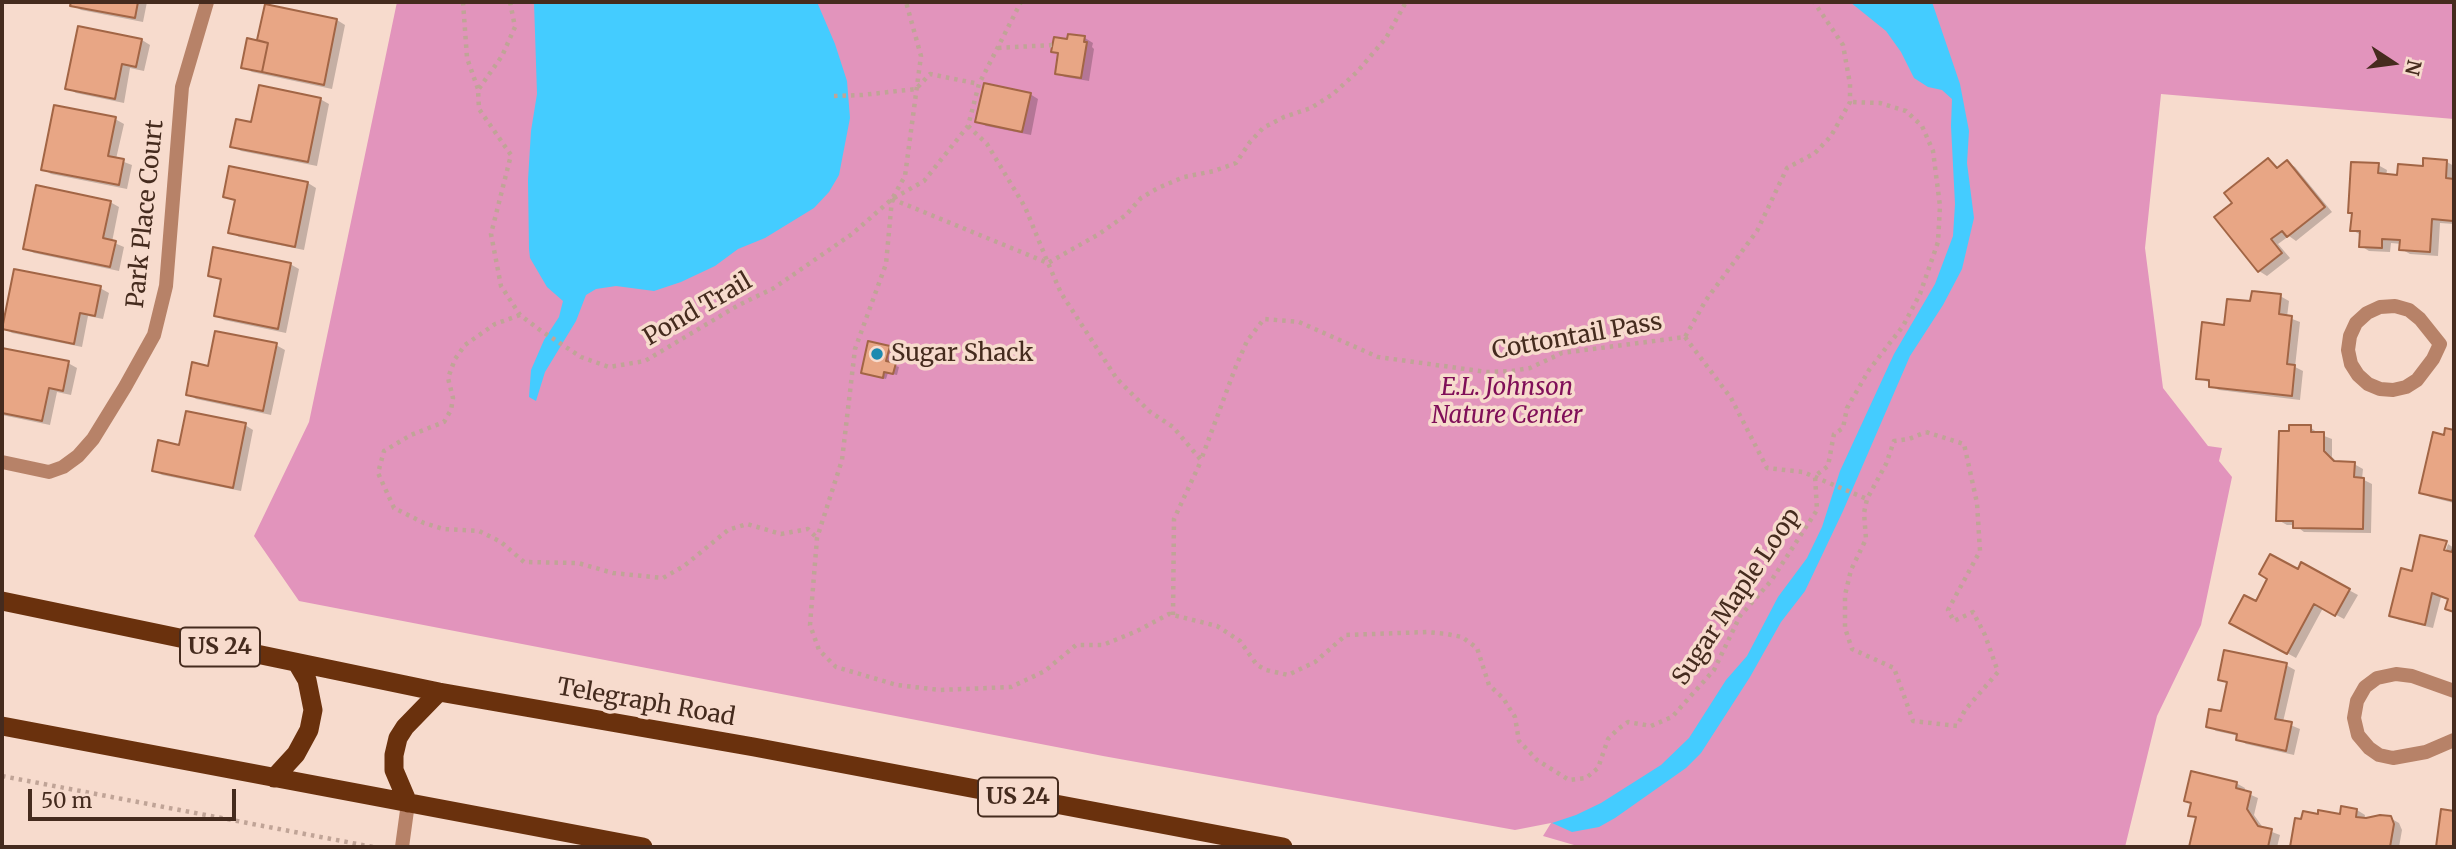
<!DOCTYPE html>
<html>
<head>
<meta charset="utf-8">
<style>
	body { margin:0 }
	#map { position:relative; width:2456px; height:849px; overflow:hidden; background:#f7dbcd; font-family:Merriweather,serif }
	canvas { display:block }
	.frame { position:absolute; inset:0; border:4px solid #452b1e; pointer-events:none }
	.north { position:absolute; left:2358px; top:28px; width:70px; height:70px; -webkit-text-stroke:5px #f7dbcd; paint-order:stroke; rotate:103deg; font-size:19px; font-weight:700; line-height:28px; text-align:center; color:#452b1e }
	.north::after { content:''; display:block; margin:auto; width:24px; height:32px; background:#452b1e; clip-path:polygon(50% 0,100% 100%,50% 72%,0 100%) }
	.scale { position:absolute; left:28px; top:789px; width:208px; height:32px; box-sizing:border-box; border:4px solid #452b1e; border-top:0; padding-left:9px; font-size:21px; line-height:24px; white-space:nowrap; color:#452b1e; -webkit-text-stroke:5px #f7dbcd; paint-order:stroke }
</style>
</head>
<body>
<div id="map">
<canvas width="2456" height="849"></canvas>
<div class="frame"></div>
<div class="north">N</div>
<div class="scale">50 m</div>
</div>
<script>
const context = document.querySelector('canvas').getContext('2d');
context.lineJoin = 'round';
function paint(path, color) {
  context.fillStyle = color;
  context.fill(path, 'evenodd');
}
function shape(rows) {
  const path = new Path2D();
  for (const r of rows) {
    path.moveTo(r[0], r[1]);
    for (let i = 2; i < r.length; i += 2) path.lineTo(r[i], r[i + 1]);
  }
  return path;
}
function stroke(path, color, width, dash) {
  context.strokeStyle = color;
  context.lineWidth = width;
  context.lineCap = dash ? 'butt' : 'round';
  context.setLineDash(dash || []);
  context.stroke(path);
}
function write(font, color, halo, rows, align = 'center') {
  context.font = font + ' Merriweather,serif';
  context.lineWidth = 7;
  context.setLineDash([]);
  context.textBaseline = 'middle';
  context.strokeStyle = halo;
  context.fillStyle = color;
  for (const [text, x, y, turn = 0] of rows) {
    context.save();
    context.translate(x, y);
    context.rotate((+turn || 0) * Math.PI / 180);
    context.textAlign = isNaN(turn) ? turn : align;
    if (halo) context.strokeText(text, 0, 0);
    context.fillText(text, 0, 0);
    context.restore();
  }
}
paint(shape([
	[397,2,2454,2,2454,119,2161,94,2145,248,2163,388,2208,446,2222,448,2219,461,2232,477,2201,625,2157,716,2125,847,1581,847,1543,836,1551,823,1515,830,1103,756,299,601,254,536,309,422]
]), '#e294bc');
paint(shape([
	[534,2,817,2,835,44,847,81,850,118,839,175,829,192,814,208,765,238,738,249,715,266,681,282,654,291,616,286,596,289,586,295,576,321,545,372,536,401,529,397,531,370,544,340,559,317,563,301,547,287,530,258,529,249,528,180,531,131,537,94],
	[1850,2,1932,2,1960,84,1969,131,1967,163,1974,218,1962,269,1943,305,1910,356,1843,511,1805,591,1781,622,1750,677,1701,753,1686,768,1615,818,1599,827,1572,832,1552,823,1576,815,1601,803,1661,765,1689,738,1726,680,1747,656,1778,597,1807,558,1822,527,1840,471,1894,354,1935,284,1953,236,1955,204,1951,126,1952,99,1942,90,1928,87,1914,78,1901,52,1886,31]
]), '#4cf');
paint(shape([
	[73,2,147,2,143,22,81,10,72,5],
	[266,6,337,20,345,25,332,89,252,72,243,67,259,42],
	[1085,38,1093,43,1092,47,1094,49,1089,81,1065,77,1057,73,1060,55,1053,51,1068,41],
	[142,40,150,45,144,71,130,68,124,103,76,93,67,88],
	[1030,94,1038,99,1031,135,986,126,977,121],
	[320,99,329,104,317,166,241,151,232,146,253,124],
	[115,119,124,124,116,159,132,165,127,189,51,174,43,169],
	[2268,160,2279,168,2287,162,2295,167,2332,212,2296,241,2289,236,2278,244,2290,258,2267,276,2259,271,2234,203],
	[2447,162,2454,166,2454,224,2440,223,2438,256,2410,254,2401,249,2402,244,2391,243,2390,252,2369,251,2361,246,2361,235,2352,230,2353,214,2349,212,2378,165,2387,170,2386,176,2399,177],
	[308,183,316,188,304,250,239,237,230,232,237,202,225,196],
	[110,202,119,207,112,242,124,247,119,271,34,253,25,249],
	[290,264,299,269,286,333,224,320,216,315,223,281,210,275],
	[100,288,109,293,103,319,88,316,82,347,12,333,3,328],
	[2280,296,2289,301,2287,317,2300,322,2295,367,2303,371,2300,400,2219,390,2210,386,2211,383,2198,378,2225,327],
	[869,343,893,350,890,364,899,367,897,375,888,373,886,379,866,374],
	[276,345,285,350,271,415,196,399,188,394,209,368],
	[2,349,68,363,77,368,71,395,57,392,50,425,2,415],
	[245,425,253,430,241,491,162,475,154,471,180,447],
	[2310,427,2319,434,2332,439,2332,457,2338,463,2354,464,2363,469,2362,479,2372,484,2371,533,2304,532,2295,525,2287,525,2278,520],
	[2447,430,2454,431,2454,503,2430,497,2421,492],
	[2448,544,2454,548,2454,613,2447,609,2449,600,2441,597,2433,628,2399,620,2391,615,2413,573,2440,558,2443,559],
	[2302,565,2358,595,2344,619,2323,608,2296,658,2231,622,2298,571],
	[2286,665,2295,670,2283,722,2300,729,2294,755,2246,744,2238,739,2239,736,2216,731,2208,726,2222,714,2228,684,2220,679],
	[2236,783,2245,788,2244,792,2258,798,2254,815,2264,829,2280,835,2277,847,2191,847,2197,819,2190,815,2192,804,2186,800],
	[2357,810,2365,815,2364,821,2390,818,2399,823,2402,830,2399,847,2291,847,2296,820,2341,816]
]), '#0003');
const building = shape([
	[71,2,138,2,135,18,70,6,71,2],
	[265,4,337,19,324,85,262,72,268,43,257,40,265,4],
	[78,26,142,39,136,67,122,64,115,99,65,89,78,26],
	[1068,34,1085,36,1084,42,1087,42,1081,78,1055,74,1058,53,1051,52,1054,37,1067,39,1068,34],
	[247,38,268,43,262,72,241,68,247,38],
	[984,83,1031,93,1022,132,975,122,984,83],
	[259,85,321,98,308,162,230,147,236,119,251,122,259,85],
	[54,105,116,117,108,156,124,159,119,185,41,170,54,105],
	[2268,158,2277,168,2287,160,2325,207,2287,237,2282,231,2271,239,2282,253,2258,272,2214,217,2232,203,2224,193,2268,158],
	[2423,158,2447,160,2446,178,2454,179,2453,221,2432,219,2430,252,2399,250,2400,240,2382,239,2382,248,2359,247,2360,231,2350,231,2352,213,2348,213,2351,162,2379,163,2378,173,2397,175,2398,164,2423,166,2423,158],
	[229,166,308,182,295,247,228,233,235,200,223,197,229,166],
	[36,185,111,201,103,238,116,241,110,267,23,249,36,185],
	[213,247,291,263,278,329,214,316,221,279,208,276,213,247],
	[14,269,101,286,95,316,80,313,74,344,2,329,14,269],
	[2252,291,2281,294,2279,314,2292,316,2287,364,2295,365,2292,396,2209,387,2209,380,2196,379,2202,322,2224,325,2227,299,2250,301,2252,291],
	[215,331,277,343,263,411,186,395,192,362,208,366,215,331],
	[868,341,890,346,886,361,896,363,893,374,884,372,883,378,861,373,868,341],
	[2,348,69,361,63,391,49,388,42,421,2,413,2,348],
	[186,411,246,423,233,488,152,471,158,440,179,445,186,411],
	[2289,425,2311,425,2311,432,2324,432,2324,451,2334,461,2355,462,2354,477,2364,478,2363,529,2293,528,2293,521,2276,521,2279,431,2289,431,2289,425],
	[2445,428,2454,430,2454,501,2419,493,2433,432,2444,435,2445,428],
	[2420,535,2447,541,2444,550,2452,552,2454,544,2454,612,2445,609,2448,599,2432,593,2425,625,2389,616,2401,568,2412,571,2420,535],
	[2270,554,2298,569,2301,562,2350,589,2335,616,2314,604,2287,654,2229,623,2244,595,2256,601,2267,579,2259,574,2270,554],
	[2224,650,2287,663,2275,719,2292,722,2286,751,2236,740,2237,734,2206,727,2209,709,2221,711,2227,682,2218,680,2224,650],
	[2191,771,2237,782,2236,788,2251,792,2247,809,2258,826,2272,829,2268,847,2189,847,2196,817,2188,816,2191,803,2184,801,2191,771],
	[2341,806,2357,809,2356,817,2366,818,2380,815,2391,816,2394,824,2390,847,2290,847,2295,818,2301,819,2303,811,2318,814,2318,810,2340,814,2341,806],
	[2441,809,2454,811,2454,847,2436,847,2441,809]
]);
paint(building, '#e8a685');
stroke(building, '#a26545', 2);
stroke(shape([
	[463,2,467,58,478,89],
	[510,2,515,27,502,56,478,90,479,109,511,155,491,234,501,286,520,315,540,330,581,357,609,367,645,361,737,306,774,288,852,234,892,199,905,176,921,56,906,2],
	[998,48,1052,45],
	[834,96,862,95,916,89,930,74,979,84],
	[968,126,987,144,1025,207,1048,263,1099,234,1126,215,1141,198,1158,188,1184,177,1214,171,1236,163,1250,142,1263,128,1284,117,1311,108,1333,94,1357,72,1386,38,1406,2],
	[894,198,924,181,968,126,979,84,1021,2],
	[892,199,886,264,855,349,842,460,817,538,810,625,819,650,836,667,897,685,940,690,1011,687,1045,671,1076,645,1103,645,1137,631,1169,614,1217,626,1240,641,1257,665,1266,670,1288,675,1315,662,1346,635,1427,632,1447,634,1462,637,1477,648,1489,685,1503,698,1515,717,1519,741,1537,760,1569,780,1586,778,1598,768,1608,739,1618,729,1628,722,1651,726,1672,717,1714,670,1740,616,1771,581,1817,510,1815,476,1828,466,1834,434,1843,428,1847,408,1869,370,1903,326,1920,294,1938,242,1940,206,1933,151,1922,126,1906,111,1880,103,1850,102],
	[892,199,1048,263,1061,293,1117,379,1149,411,1173,427,1201,460,1236,366,1247,341,1264,319,1299,322,1378,357,1487,372,1512,371,1530,368,1562,353,1685,337,1706,300,1757,231,1787,168,1815,153,1831,136,1850,102,1850,84,1843,45,1814,2],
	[520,315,495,324,465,345,455,359,448,378,453,398,451,410,444,422,411,435,384,451,378,473,394,508,424,523,443,529,479,531,501,542,524,562,578,563,613,573,663,578,684,566,728,530,747,524,781,534,808,529,817,538],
	[1685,337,1731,398,1767,468,1803,472,1867,499],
	[1926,432,1964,444,1977,503,1980,551,1948,610,1954,621,1973,612,1985,635,1998,672,1965,710,1957,726,1913,721,1894,668,1852,649,1845,628,1845,595,1851,570,1866,539,1864,513,1867,499,1886,464,1894,441,1909,439,1926,432],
	[1173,615,1174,519,1201,461],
	[2,776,373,847]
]), '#c0a497', 4.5, [3.5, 5]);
stroke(shape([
	[2395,306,2409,310,2420,319,2440,344,2433,359,2417,380,2406,387,2393,390,2380,389,2368,384,2358,375,2351,364,2348,350,2350,336,2356,323,2367,313,2380,307,2395,306],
	[2,462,49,472,63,467,78,456,93,439,125,387,154,335,166,286,182,87,207,2],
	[2454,691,2412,676,2396,674,2377,678,2365,687,2357,701,2354,718,2358,735,2369,748,2379,755,2393,758,2426,752,2454,740],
	[402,847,408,803]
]), '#b78268', 14);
stroke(shape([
	[2,601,439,692,754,747,1283,847],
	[2,726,643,847],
	[274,778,296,754,309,730,313,710,307,680,297,663],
	[408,803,394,770,394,755,398,738,405,727,439,692]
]), '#6a310d', 19);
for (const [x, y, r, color] of [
	[877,354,7,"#1d8ab0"]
]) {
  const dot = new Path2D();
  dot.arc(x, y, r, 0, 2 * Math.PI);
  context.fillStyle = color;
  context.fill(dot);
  stroke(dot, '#f7dbcd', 2.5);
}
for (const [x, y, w] of [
	[220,647,80],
	[1018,797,80]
]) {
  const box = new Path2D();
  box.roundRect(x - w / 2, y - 19.5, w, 39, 5);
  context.fillStyle = '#f7dbcd';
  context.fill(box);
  stroke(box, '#452b1e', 2);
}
write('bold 23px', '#452b1e', null, [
	["US 24",220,647],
	["US 24",1018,797]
]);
write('24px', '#452b1e', '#f7dbcd', [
	["Park Place Court",146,214,-84],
	["Pond Trail",698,310,-30],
	["Cottontail Pass",1577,337,-10],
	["Sugar Maple Loop",1737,597,-56],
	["Telegraph Road",646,703,10]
]);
write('24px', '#452b1e', '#f7dbcd', [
	["Sugar Shack",891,354]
], 'left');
write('italic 24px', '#800f58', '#f7dbcd', [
	["E.L. Johnson",1507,388],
	["Nature Center",1507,416]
]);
</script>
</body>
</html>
